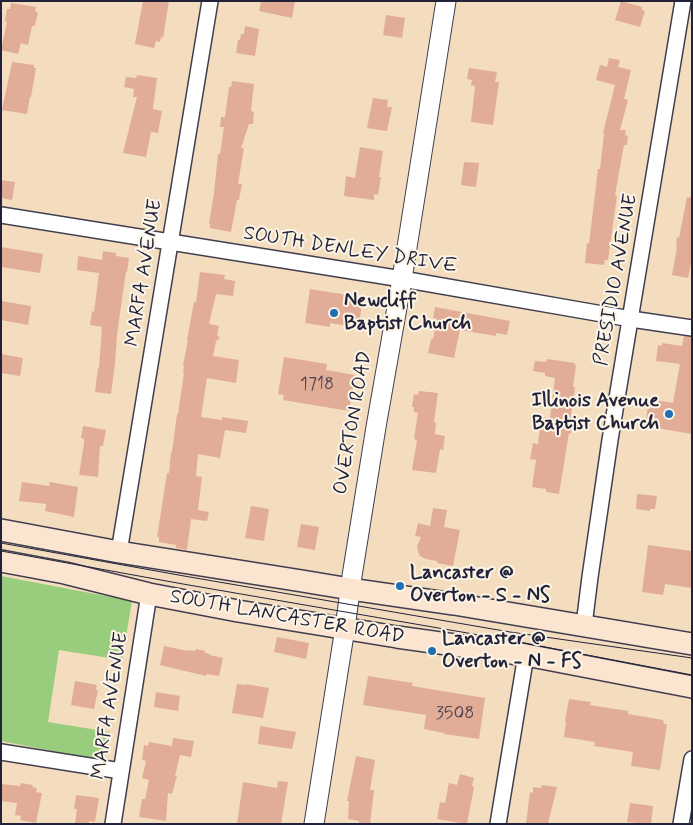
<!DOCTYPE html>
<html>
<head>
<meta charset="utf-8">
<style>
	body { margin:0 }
	#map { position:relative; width:693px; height:825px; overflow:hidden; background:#f3ddbe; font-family:Mynerve,sans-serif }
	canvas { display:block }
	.frame { position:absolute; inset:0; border:2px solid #22223b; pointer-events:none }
</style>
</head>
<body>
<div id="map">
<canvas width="693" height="825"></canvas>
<div class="frame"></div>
</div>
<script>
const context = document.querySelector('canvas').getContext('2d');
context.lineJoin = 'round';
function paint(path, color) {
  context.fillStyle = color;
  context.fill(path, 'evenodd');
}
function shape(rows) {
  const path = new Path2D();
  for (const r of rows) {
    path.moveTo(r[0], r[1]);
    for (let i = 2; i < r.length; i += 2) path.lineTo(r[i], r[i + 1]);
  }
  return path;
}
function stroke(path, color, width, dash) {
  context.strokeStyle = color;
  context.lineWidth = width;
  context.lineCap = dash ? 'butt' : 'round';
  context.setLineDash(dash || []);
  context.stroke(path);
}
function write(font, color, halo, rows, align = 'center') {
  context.font = font + ' Mynerve,sans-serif';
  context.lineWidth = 4;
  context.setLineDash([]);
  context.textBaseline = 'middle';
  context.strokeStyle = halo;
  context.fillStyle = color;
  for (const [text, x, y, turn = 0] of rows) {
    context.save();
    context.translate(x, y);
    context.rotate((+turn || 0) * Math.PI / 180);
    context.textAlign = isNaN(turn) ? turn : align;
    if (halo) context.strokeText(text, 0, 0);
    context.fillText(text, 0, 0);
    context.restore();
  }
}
paint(shape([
	[1,576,132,601,122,660,59,650,48,722,110,732,104,761,1,741]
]), '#99cd7e');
paint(shape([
	[143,1,169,1,163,38,161,37,160,42,156,41,154,48,135,44],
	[261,1,295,1,292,18,259,11],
	[621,1,642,7,642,10,645,11,640,27,615,20],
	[11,3,36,7,35,12,38,12,35,26,32,26,28,45,21,43,18,54,1,50,7,22,5,21,7,9,10,9],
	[386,15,405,18,402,38,383,35],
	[245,26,259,29,255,56,236,53,238,40,240,40,241,34,244,34],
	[609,58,620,60,618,67,631,70,624,99,628,100,620,130,626,130,625,135,628,136,627,145,624,145,615,195,617,196,608,260,605,260,604,265,585,263,587,243,589,244,598,169,600,169,604,133,603,133,615,85,596,80,600,65,607,67],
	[12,62,34,65,34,68,36,68,31,97,30,97,27,114,2,110],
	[469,68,497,72,495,82,499,82,493,125,471,122,475,86,471,85,472,80,467,79],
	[137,75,157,78,153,109,162,111,158,133,151,132,146,157,123,153,137,97,133,97,134,89,124,87,126,77,136,78],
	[232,81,254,84,251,111,254,112,253,124,249,124,241,148,244,148,238,184,242,184,239,200,237,200,231,232,210,228,210,224,209,224,214,193,218,154,220,154,224,127,220,127,221,117,225,117,229,87,231,87],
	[373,98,388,100,387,107,392,107,387,131,367,128],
	[360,147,383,151,379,177,381,177,378,195,374,194,374,200,344,196,346,176,355,178],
	[464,162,479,163,476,187,461,185],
	[1,180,15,182,12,200,1,198],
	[687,197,692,198,692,258,688,278,672,275,677,247,676,247,677,237,679,238],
	[1,247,43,254,40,273,1,267],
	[103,251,116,253,116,256,129,258,127,272,126,271,117,335,115,364,111,394,95,392,98,368,99,368,102,327,90,325,92,311,94,312,99,273,77,270,78,256,102,260],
	[200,272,225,275,224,279,235,281,233,296,216,294,209,324,219,326,217,335,220,338,216,341,213,356,239,360,236,383,207,378,201,417,222,420,222,417,248,421,246,433,225,430,220,458,198,454,196,476,202,477,198,510,209,512,207,521,191,519,187,550,176,548,176,545,159,542,159,537,157,537,167,473,169,473,171,452,172,452,177,414,178,414,184,373,183,373,184,365,183,365,188,340,187,340,194,302,196,302],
	[310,289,360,297,359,303,362,304,359,325,355,324,355,327,330,323,330,327,305,323],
	[1,301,31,306,28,325,1,320],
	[435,307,510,321,507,335,496,333,496,336,460,330,454,358,428,353,431,339,433,339,437,319,433,318],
	[684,336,692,337,692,434,645,426,649,399,673,403,680,364,656,361,658,345,662,346,662,343,682,346],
	[1,354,23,358,20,376,1,373],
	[284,357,327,364,326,370,355,375,349,411,283,400,284,395,278,394],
	[547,359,575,363,574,364,576,365,573,387,575,387,570,423,572,424,571,434,569,433,559,494,546,492,546,489,532,487,536,460,530,459,533,443,538,444,541,417,550,418,555,378,545,376,545,373,533,371,535,361,546,362],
	[419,391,438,393,434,422,436,423,435,434,445,436,443,450,440,449,436,473,412,470,417,440,414,439,418,413,414,412,414,407,412,407,414,394,418,395],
	[83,426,106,430,103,446,100,446,98,477,79,475,84,443,84,439,81,438],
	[22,482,49,486,50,482,78,487,74,517,45,511,46,504,19,501],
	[637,494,657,496,655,509,650,509,650,511,636,509],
	[251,506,269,509,264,541,245,538],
	[433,508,447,510,444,527,460,530,453,566,437,563,437,561,426,559,420,556,418,552,417,546,421,537,415,536,418,523,430,526],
	[301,524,319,527,315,550,297,547],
	[648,545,692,551,692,588,665,584,663,595,642,592],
	[277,637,309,643,306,659,274,652],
	[164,646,188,651,189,650,195,651,196,649,205,651,205,653,210,654,209,655,223,658,219,676,207,674,206,676,160,665],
	[368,676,413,683,412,686,485,698,479,739,444,734,444,733,424,729,426,715,363,705],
	[75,681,97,685,96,690,98,690,94,709,71,705],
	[237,684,245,685,245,684,269,688,263,718,232,713],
	[156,692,180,696,178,711,154,707],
	[569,699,591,702,590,705,628,711,628,714,663,720,664,724,667,724,660,770,631,766,633,752,594,746,595,742,564,737,566,722,565,721],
	[260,726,296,732,292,749,258,744],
	[173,738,194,741,191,757,180,755,175,776,177,776,172,794,168,793,166,821,139,817,142,799,145,799,149,780,142,778,146,761,142,760,144,745,148,746,149,742,172,746],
	[356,756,375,760,370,790,374,790,370,824,359,824,359,821,348,819,349,801,347,801],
	[460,774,474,778,472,786,474,787,467,824,437,819,440,802,445,803,449,783,457,785],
	[278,781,288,782,281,824,237,824,243,782,277,788],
	[21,783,33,785,32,787,37,788,36,792,42,793,36,823,20,820,21,816,15,815,17,803,1,801,1,784,20,786],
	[542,785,557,787,548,824,526,824,530,792,533,793,533,787,541,788],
	[76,795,99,798,95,822,89,821,89,824,75,824,77,809,74,809],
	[630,803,653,806,651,824,627,822]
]), '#e2ad97');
const minor = shape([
	[1,215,402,279,631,319,692,328],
	[119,552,210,1],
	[584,625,590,577,610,440,683,1],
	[1,752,121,771],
	[113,824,149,594],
	[498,824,526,655],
	[681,824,692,759]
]);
const tertiary = shape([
	[314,824,345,628,352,576,376,427,402,279,446,1]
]);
const secondary = shape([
	[1,530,119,552,302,581,350,589,454,604,692,644],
	[1,561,65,573,149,594,238,611,397,637,526,655,692,687]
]);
stroke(minor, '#413e4f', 18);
stroke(tertiary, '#413e4f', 21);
stroke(secondary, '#413e4f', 24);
stroke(minor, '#fff', 15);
stroke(tertiary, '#fff', 19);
stroke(secondary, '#fce5d0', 21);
stroke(shape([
	[1,543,184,576,510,632,692,658],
	[1,551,183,584,508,640,692,675]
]), '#22223b', 1);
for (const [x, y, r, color] of [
	[334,313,5,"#1f6fb2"],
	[669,414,5,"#1f6fb2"],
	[400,586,5,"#1f6fb2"],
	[432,651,5,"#1f6fb2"]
]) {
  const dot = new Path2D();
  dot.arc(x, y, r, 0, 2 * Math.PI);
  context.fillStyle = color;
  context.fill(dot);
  stroke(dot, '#fcf5e5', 2);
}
write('18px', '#524552', null, [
	["1718",317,385],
	["3508",455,714]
]);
write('20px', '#22223b', '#fcf5e5', [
	["SOUTH DENLEY DRIVE",350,251,9],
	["MARFA AVENUE",145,273,-81],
	["PRESIDIO AVENUE",617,280,-80],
	["OVERTON ROAD",354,423,-80],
	["SOUTH LANCASTER ROAD",287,618,10],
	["MARFA AVENUE",111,706,-81]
]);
write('bold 20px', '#22223b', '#fcf5e5', [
	["Newcliff",344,302],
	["Baptist Church",344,325],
	["Illinois Avenue",659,402,"right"],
	["Baptist Church",659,425,"right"],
	["Lancaster @",410,574],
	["Overton - S - NS",410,597],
	["Lancaster @",442,640],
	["Overton - N - FS",442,663]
], 'left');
</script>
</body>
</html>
